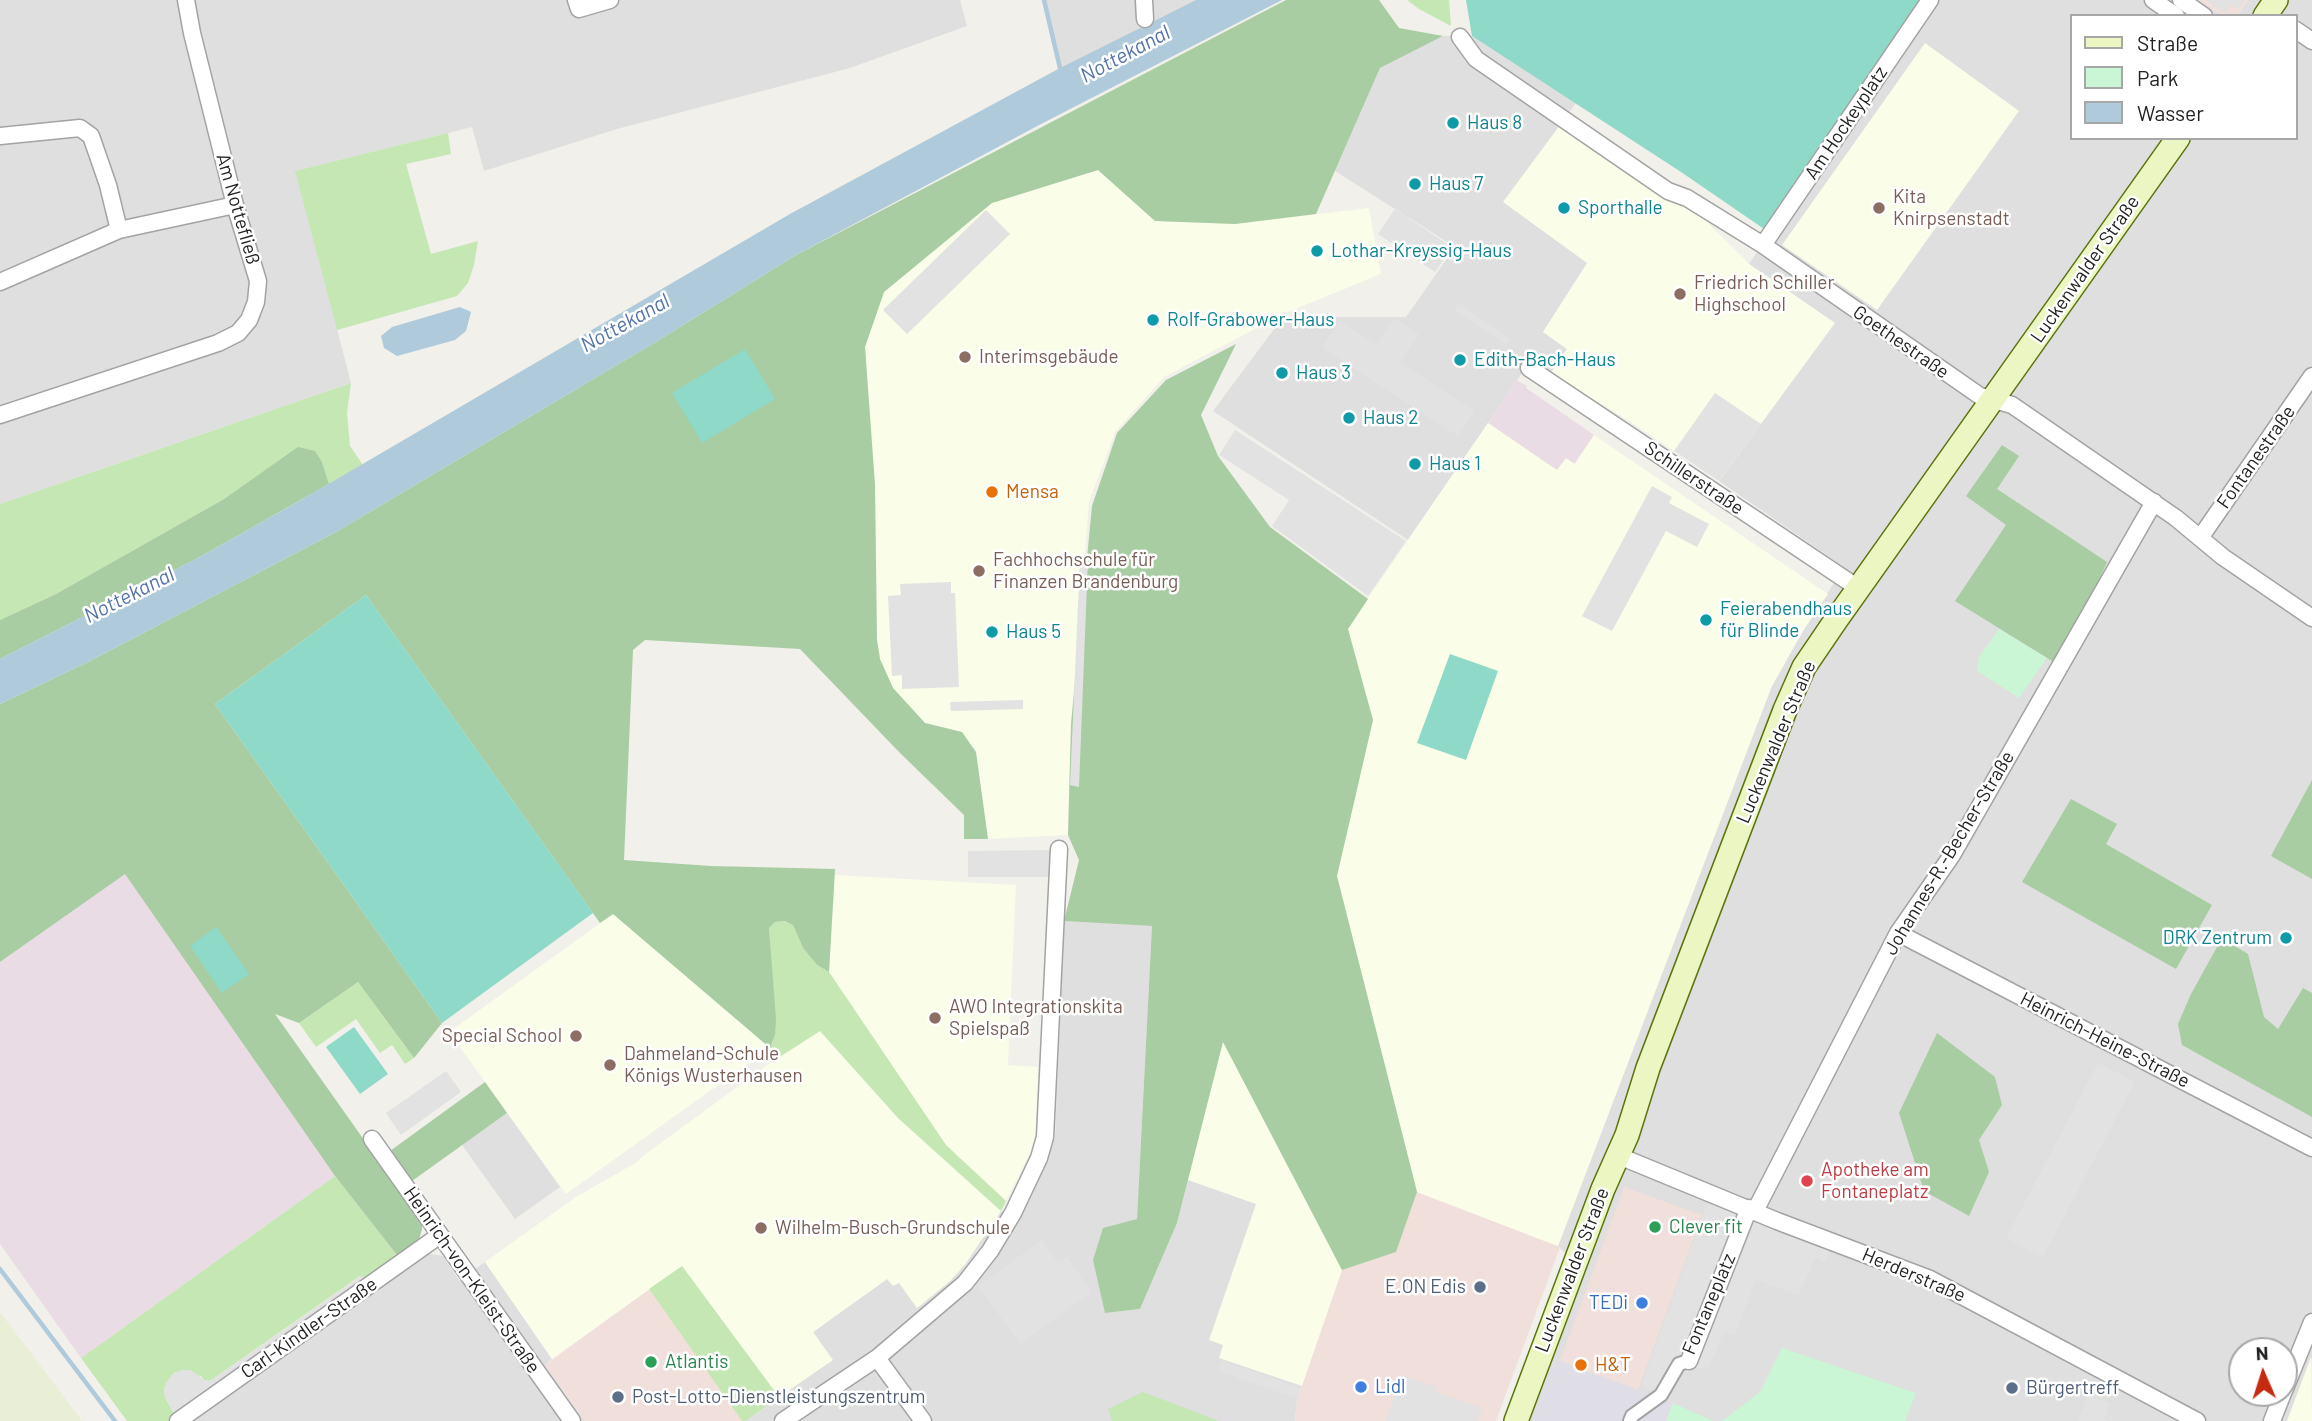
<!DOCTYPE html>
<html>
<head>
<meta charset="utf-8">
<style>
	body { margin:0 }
	#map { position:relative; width:2312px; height:1421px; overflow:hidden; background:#f1f0ea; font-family:Barlow,sans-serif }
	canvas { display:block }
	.legend { position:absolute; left:2070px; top:14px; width:228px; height:126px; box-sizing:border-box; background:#fff; border:2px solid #a7a7a7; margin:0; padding:9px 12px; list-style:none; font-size:21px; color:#222 }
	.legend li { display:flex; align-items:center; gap:14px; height:35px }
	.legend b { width:35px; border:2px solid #a7a7a7 }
	.north { position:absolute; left:2228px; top:1337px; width:70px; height:70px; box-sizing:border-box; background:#fff; border:2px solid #a7a7a7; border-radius:50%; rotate:357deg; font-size:19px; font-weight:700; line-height:28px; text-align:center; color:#222 }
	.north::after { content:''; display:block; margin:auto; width:24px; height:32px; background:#c42b10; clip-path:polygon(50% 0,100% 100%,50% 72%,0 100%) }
</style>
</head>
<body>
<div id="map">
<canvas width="2312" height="1421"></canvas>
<ul class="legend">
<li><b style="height:9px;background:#ebf6c3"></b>Straße</li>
<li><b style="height:19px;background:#cbf6d5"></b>Park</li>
<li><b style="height:19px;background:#aecadb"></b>Wasser</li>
</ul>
<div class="north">N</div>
</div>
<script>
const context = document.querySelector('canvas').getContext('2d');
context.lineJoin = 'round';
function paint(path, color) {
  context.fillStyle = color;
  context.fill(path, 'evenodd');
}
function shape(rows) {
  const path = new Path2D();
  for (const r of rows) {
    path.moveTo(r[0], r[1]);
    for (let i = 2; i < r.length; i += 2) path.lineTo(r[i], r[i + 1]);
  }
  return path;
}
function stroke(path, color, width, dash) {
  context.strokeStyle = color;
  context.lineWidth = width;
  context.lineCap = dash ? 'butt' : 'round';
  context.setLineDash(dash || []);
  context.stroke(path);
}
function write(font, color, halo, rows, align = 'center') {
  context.font = font + ' Barlow,sans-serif';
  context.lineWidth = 5;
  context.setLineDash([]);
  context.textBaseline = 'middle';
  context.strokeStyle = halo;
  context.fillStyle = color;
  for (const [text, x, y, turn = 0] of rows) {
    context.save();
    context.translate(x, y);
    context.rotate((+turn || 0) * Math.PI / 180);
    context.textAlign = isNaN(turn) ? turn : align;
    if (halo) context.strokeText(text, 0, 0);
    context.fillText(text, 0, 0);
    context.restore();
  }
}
paint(shape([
	[0,0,960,0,967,26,850,68,617,129,484,171,472,127,296,171,351,383,0,504],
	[1044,0,1196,0,1060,68],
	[1926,0,2199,0,2223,16,2072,16,2072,138,2296,138,2296,16,2237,16,2248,0,2312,0,2312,1357,2287,1421,1529,1421,1584,1272,1558,1246,1771,688,1790,652,1844,567,1719,481,1834,323,1749,264],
	[2242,1351,2284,1351,2284,1393,2242,1393],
	[1443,36,1472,36,1576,103,1560,125,1588,263,1543,332,1567,349,1551,373,1531,360,1408,540,1213,411,1283,317,1406,317,1455,247,1335,171,1380,68],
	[1064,921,1152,926,1137,1220,1106,1313,1140,1309,1177,1223,1223,1041,1342,1270,1297,1399,1295,1421,746,1421,832,1360,813,1332,887,1279,899,1282,917,1308,950,1281,965,1265,1001,1211,1021,1212,1055,1138],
	[507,1113,560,1187,515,1219,462,1145],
	[425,1253,443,1256,459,1280,485,1262,552,1359,545,1365,585,1421,190,1421]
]), '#e0dfdf');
paint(shape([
	[2199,0,2248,0,2237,16,2223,16],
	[1624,1187,1702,1215,1638,1390,1560,1361],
	[1417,1192,1560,1247,1496,1421,1295,1421,1297,1399,1342,1270,1396,1252],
	[649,1289,742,1421,585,1421,545,1365]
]), '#f0dfdb');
paint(shape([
	[1517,380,1527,386,1526,388,1594,435,1574,464,1557,471,1488,423],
	[125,873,335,1176,81,1358,0,1244,0,962]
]), '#eadce5');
paint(shape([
	[1925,43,2019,111,1877,310,1782,245],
	[1560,125,1686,201,1749,264,1835,323,1719,481,1626,419,1551,373,1567,349,1543,332,1587,263,1503,202],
	[1098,170,1155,221,1235,224,1369,208,1381,274,1283,314,1164,377,1115,432,1089,502,1071,724,1068,835,988,839,976,752,962,732,925,723,893,688,880,659,877,640,875,485,865,347,884,292,992,203],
	[1488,423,1557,470,1566,458,1575,464,1594,435,1828,594,1804,629,1771,688,1558,1246,1417,1192,1337,876,1373,720,1347,629],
	[835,875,1016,885,1008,1065,1038,1067,1035,1143,1006,1201,946,1145,829,972],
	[613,914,770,1048,566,1194,449,1032],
	[819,1030,898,1118,1001,1211,965,1264,950,1281,917,1308,899,1283,893,1286,887,1279,813,1332,833,1360,779,1397,682,1266,552,1359,485,1262,576,1197,637,1162,643,1156,774,1060],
	[1223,1041,1342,1270,1302,1386,1219,1358,1223,1345,1209,1340,1256,1204,1188,1180],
	[2311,1357,2312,1421,2287,1421]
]), '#fafde7');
paint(shape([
	[0,1312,82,1421,0,1421]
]), '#e9eed7');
paint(shape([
	[1407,0,1449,0,1451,26,1419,9],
	[448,133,451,154,406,164,431,254,478,241,474,265,468,283,457,296,337,330,295,171],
	[351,383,347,413,350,446,363,465,329,484,322,462,298,448,224,499,56,594,0,620,0,504],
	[785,921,793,925,803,948,817,965,829,972,946,1145,1006,1201,1001,1211,898,1118,820,1031,775,1060,770,1048,775,1035,769,928,775,922],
	[358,982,414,1058,405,1064,392,1045,380,1053,356,1019,316,1047,299,1023],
	[335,1176,400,1259,370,1280,360,1276,210,1381,204,1380,201,1376,176,1372,172,1375,164,1389,166,1399,176,1417,170,1421,127,1421,81,1358],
	[682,1266,779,1397,746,1421,742,1421,649,1289],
	[1143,1392,1219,1421,1112,1421,1108,1409]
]), '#c5e7b4');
paint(shape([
	[1286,0,1379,0,1399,28,1443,36,1380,68,1316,214,1235,224,1155,221,1098,170,992,203,884,292,865,347,875,485,877,640,880,659,893,688,925,723,962,732,976,752,988,839,964,839,964,815,900,753,800,649,645,640,633,650,624,860,711,866,835,869,829,972,817,965,803,948,793,925,785,921,775,922,769,928,776,1019,775,1035,770,1048,613,914,600,923,366,595,215,704,442,1023,414,1058,358,982,299,1023,275,1014,422,1222,422,1229,417,1247,400,1259,335,1176,125,874,0,962,0,704,88,662,336,532,659,340,796,255],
	[1236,344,1201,415,1218,456,1270,527,1368,599,1348,629,1373,720,1337,876,1417,1192,1396,1252,1342,1270,1223,1042,1177,1223,1140,1309,1105,1313,1093,1260,1103,1228,1137,1219,1152,926,1064,921,1079,860,1068,835,1071,724,1092,506,1117,433,1166,380],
	[2002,445,2019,456,1997,489,2107,562,2060,666,1955,601,2006,525,1966,496],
	[298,447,315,451,322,462,329,484,200,557,0,659,0,620,56,594,224,499],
	[2312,780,2312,879,2271,856],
	[2071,799,2117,824,2106,844,2212,905,2176,969,2022,882],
	[2222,938,2248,954,2264,1017,2278,1029,2303,988,2312,993,2312,1117,2182,1045,2178,1024,2191,994],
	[1937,1033,1995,1077,2002,1105,1979,1140,1989,1172,1969,1216,1924,1191,1899,1113],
	[485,1082,507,1113,412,1181,390,1151]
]), '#a8cda2');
paint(shape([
	[1999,629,2047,658,2019,698,1977,671,1979,657],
	[1782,1348,1916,1393,1905,1421,1722,1421,1760,1392],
	[1673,1403,1713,1421,1666,1421]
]), '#cbf6d5');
paint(shape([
	[1466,0,1926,0,1770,233,1681,172,1472,36],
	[745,349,775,399,702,443,672,393],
	[366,595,593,913,442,1023,215,704],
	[1450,654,1498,671,1466,760,1417,743],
	[216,927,249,974,222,993,190,946],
	[354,1027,388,1074,360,1094,326,1047]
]), '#8ed9c8');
paint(shape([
	[2206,0,2244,0,2238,9,2231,4,2225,13],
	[1395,209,1452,247,1435,272,1378,234],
	[986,210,1010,234,907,334,883,310],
	[1458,303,1511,339,1506,345,1454,310],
	[1394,318,1419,334,1401,363,1475,411,1458,436,1322,348,1339,321,1376,344],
	[1715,393,1761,424,1719,481,1674,451],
	[1235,430,1406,541,1368,596,1272,526,1289,500,1219,455],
	[1652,486,1672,497,1669,503,1709,524,1697,547,1666,531,1612,631,1582,616],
	[1080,559,1088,559,1079,787,1070,785],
	[951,582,951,593,955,593,959,687,902,689,902,675,892,676,888,596,901,595,900,584],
	[1023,700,1023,709,951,711,950,702],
	[1050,850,1051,877,968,877,968,851],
	[2098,1063,2135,1082,2043,1257,2006,1238],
	[446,1071,461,1092,401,1135,386,1113],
	[1707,1204,1831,1247,1826,1262,1815,1258,1799,1295,1756,1280,1735,1335,1724,1332,1709,1367,1674,1372,1665,1395,1641,1386],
	[1042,1240,1058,1263,1067,1257,1092,1292,1020,1344,978,1286],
	[361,1276,370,1280,176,1417,164,1394,166,1383,172,1375,181,1370,191,1370,204,1380,210,1381],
	[1222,1361,1300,1388,1296,1398,1218,1371],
	[1402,1375,1437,1387,1436,1392,1482,1408,1478,1421,1386,1421],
	[2088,1395,2110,1403,2104,1419,2108,1421,2078,1421]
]), '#e2e2e2');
paint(shape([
	[1556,1360,1673,1403,1666,1421,1533,1421]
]), '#dfdee7');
paint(shape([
	[1196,0,1282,0,1041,124,796,255,659,340,336,532,88,662,0,704,0,659,200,557,308,496,790,214,1060,68],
	[460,307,471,312,466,331,455,340,397,356,384,348,381,336,392,327]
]), '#aecadb');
stroke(shape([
	[1044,0,1060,68],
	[0,1269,115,1421]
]), '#aecadb', 4.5);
const pedestrian = shape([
	[1630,1421,1632,1416,1661,1395,1679,1364,1689,1361]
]);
const minor = shape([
	[576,0,579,9,610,0],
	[1144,0,1145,19],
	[2153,0,2176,16],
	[2181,0,2204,16],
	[2296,30,2312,41],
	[1460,37,1476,59,1668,191,1687,198,1763,245,1980,396,2012,405,2176,518,2223,557,2312,618],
	[0,136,80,128,91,136,108,185,119,230,0,282],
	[119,230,235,205],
	[1763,245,1930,0],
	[1529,368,1858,588],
	[0,415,218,343,238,333,249,320,256,302,258,281,235,205,192,33,186,0],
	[2200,538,2312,376],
	[1898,933,2312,1148],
	[372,1139,572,1421],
	[1619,1156,1777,1221,1930,1279,2197,1421],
	[1755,1211,1898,933,1952,855,2154,502],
	[877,1358,923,1421],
	[1689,1361,1749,1208],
	[2284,1391,2312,1322],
	[178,1421,440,1235],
	[783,1421,877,1358,965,1283,990,1251,1013,1213,1039,1158,1045,1137,1059,849],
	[2272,1421,2283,1393]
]);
const secondary = shape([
	[2265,16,2276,0],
	[1516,1421,1603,1189,1627,1135,1648,1068,1785,710,1804,667,1836,620,2178,138]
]);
stroke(pedestrian, '#a3a3a3', 16);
stroke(minor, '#a3a3a3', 19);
stroke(secondary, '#5a740e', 26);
stroke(pedestrian, '#fff', 12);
stroke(minor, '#fff', 16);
stroke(secondary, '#ebf6c3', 23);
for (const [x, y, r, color] of [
	[1453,123,7,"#0f9aa8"],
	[1415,184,7,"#0f9aa8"],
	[1564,208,7,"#0f9aa8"],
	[1879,208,7,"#8d6e63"],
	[1317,251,7,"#0f9aa8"],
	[1680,294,7,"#8d6e63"],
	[1153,320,7,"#0f9aa8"],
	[965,357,7,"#8d6e63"],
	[1460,360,7,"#0f9aa8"],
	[1282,373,7,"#0f9aa8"],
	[1349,418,7,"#0f9aa8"],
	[1415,464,7,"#0f9aa8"],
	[992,492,7,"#e8710a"],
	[979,571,7,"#8d6e63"],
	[1706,620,7,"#0f9aa8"],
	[992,632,7,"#0f9aa8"],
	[2286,938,7,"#0f9aa8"],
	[935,1018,7,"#8d6e63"],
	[576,1036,7,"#8d6e63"],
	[610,1065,7,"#8d6e63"],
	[1807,1181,7,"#e0444e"],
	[1655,1227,7,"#2e9e5b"],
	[761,1228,7,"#8d6e63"],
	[1480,1287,7,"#5c6f8a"],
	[1642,1303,7,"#3f7fe0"],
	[651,1362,7,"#2e9e5b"],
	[1581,1365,7,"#e8710a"],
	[1361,1387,7,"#3f7fe0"],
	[2012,1388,7,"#5c6f8a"],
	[618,1397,7,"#5c6f8a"]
]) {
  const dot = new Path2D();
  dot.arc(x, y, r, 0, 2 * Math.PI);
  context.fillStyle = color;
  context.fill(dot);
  stroke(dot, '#fff', 2.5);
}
write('19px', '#0d838f', '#fff', [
	["Haus 8",1467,123],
	["Haus 7",1429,184],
	["Sporthalle",1578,208],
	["Lothar-Kreyssig-Haus",1331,251],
	["Rolf-Grabower-Haus",1167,320],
	["Edith-Bach-Haus",1474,360],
	["Haus 3",1296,373],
	["Haus 2",1363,418],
	["Haus 1",1429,464],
	["Feierabendhaus",1720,609],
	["für Blinde",1720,631],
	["Haus 5",1006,632],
	["DRK Zentrum",2272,938,"right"]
], 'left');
write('19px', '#222', '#fff', [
	["Am Hockeyplatz",1846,123,-56],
	["Am Nottefließ",238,209,74],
	["Luckenwalder Straße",2085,269,-55],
	["Goethestraße",1901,342,35],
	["Fontanestraße",2256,457,-55],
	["Schillerstraße",1694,478,34],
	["Luckenwalder Straße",1776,742,-67],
	["Johannes-R.-Becher-Straße",1949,853,-59],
	["Heinrich-Heine-Straße",2105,1040,27],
	["Luckenwalder Straße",1572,1270,-69],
	["Herderstraße",1914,1275,23],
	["Heinrich-von-Kleist-Straße",472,1280,55],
	["Fontaneplatz",1709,1304,-67],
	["Carl-Kindler-Straße",309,1328,-35]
]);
write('19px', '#785e54', '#fff', [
	["Kita",1893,197],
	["Knirpsenstadt",1893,219],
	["Friedrich Schiller",1694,283],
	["Highschool",1694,305],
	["Interimsgebäude",979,357],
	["Fachhochschule für",993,560],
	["Finanzen Brandenburg",993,582],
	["AWO Integrationskita",949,1007],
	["Spielspaß",949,1029],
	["Special School",562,1036,"right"],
	["Dahmeland-Schule",624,1054],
	["Königs Wusterhausen",624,1076],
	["Wilhelm-Busch-Grundschule",775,1228]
], 'left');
write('19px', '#c56008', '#fff', [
	["Mensa",1006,492],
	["H&T",1595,1365]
], 'left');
write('19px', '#be3a42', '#fff', [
	["Apotheke am",1821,1170],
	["Fontaneplatz",1821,1192]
], 'left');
write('19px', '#27864d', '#fff', [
	["Clever fit",1669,1227],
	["Atlantis",665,1362]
], 'left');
write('19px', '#4e5e75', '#fff', [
	["E.ON Edis",1466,1287,"right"],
	["Bürgertreff",2026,1388],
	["Post-Lotto-Dienstleistungszentrum",632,1397]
], 'left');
write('19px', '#366cbe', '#fff', [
	["TEDi",1628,1303],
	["Lidl",1375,1387,"left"]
], 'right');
write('italic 21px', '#5473ab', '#fff', [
	["Nottekanal",1125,54,-28],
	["Nottekanal",625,323,-29],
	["Nottekanal",129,595,-27]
]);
</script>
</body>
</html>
